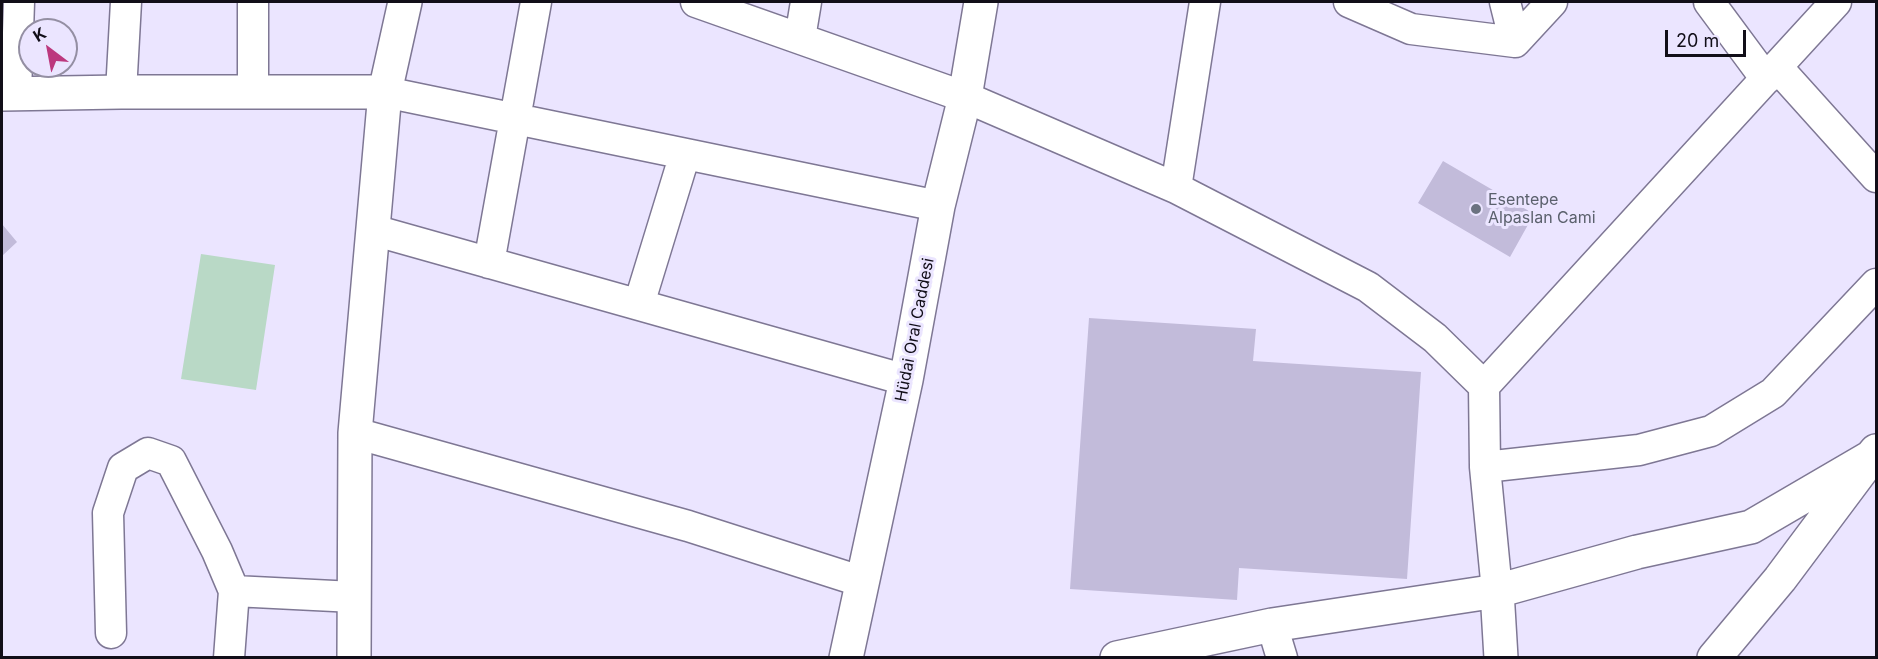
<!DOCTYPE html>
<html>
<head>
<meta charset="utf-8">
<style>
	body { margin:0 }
	#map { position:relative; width:1878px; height:659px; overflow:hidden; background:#ebe5ff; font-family:Inter,sans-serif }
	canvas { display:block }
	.frame { position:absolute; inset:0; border:3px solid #110e18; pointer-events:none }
	.north { position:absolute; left:18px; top:18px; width:60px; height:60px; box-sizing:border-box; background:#ebe5ff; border:2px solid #948fa3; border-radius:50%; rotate:328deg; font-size:16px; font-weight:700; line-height:24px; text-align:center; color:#110e18 }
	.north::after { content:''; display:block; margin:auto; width:21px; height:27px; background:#bc387e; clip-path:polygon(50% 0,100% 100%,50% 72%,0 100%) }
	.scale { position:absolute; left:1665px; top:30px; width:81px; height:27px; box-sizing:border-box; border:3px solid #110e18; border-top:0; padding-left:8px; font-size:18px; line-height:21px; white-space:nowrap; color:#110e18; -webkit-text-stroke:4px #ebe5ff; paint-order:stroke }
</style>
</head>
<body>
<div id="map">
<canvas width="1878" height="659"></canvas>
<div class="frame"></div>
<div class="north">K</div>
<div class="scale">20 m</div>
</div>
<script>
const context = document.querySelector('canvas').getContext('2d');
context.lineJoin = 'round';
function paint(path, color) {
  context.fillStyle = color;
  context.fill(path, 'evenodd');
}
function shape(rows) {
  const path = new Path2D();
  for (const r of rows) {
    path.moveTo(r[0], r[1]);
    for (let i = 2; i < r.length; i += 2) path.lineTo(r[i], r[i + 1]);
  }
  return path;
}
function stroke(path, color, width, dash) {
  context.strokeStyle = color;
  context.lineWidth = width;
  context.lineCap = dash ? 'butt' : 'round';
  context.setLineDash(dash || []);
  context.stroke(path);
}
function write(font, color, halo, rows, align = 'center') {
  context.font = font + ' Inter,sans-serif';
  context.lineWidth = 6;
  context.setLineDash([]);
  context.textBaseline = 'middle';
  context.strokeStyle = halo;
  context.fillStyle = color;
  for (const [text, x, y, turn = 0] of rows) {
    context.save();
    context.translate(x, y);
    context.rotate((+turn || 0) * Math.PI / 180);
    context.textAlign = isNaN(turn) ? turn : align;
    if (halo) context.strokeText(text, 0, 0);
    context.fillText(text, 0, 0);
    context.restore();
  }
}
paint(shape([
	[201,254,275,265,256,390,181,379]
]), '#b9d9c6');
paint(shape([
	[1443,161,1534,214,1510,257,1418,203],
	[2,224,17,242,2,256],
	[1089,318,1256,329,1253,361,1421,372,1407,579,1239,568,1237,600,1070,589]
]), '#c2bbda');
const minor = shape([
	[696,2,965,97,1176,188,1368,287,1435,338,1484,386,1485,467,1497,591],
	[1349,2,1411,29,1515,42,1552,2],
	[1505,2,1515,42],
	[1709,2,1766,79],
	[800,38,806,2],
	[1777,67,1876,177],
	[121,92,126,2],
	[253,92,253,2],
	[385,92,938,206],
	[16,94,19,2],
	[1176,188,1205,2],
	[373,230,906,380],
	[489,263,536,2],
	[639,304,685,154],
	[1484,386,1836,2],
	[355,433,688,526,863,582],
	[1485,467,1639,450,1711,431,1773,393,1876,284],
	[1272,625,1282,658],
	[111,633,108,513,123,468,148,453,171,461,217,551,234,591,354,597],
	[229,658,234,591]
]);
const tertiary = shape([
	[2,94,121,92,385,92],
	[1497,591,1501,658],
	[354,658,355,433,385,92,405,2],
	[846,658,906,380,938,206,965,97,981,2],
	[1117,658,1272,625,1497,591,1637,552,1751,527,1871,457,1876,451],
	[1714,658,1780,579,1863,468]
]);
stroke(minor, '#7e7794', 33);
stroke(tertiary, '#7e7794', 36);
stroke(minor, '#fff', 30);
stroke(tertiary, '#fff', 33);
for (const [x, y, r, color] of [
	[1476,209,6,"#6b7280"]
]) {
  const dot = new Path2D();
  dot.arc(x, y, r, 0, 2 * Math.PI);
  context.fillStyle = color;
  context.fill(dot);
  stroke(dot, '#ebe5ff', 2);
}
write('16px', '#5b616d', '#ebe5ff', [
	["Esentepe",1488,200],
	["Alpaslan Cami",1488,218]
], 'left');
write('16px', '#110e18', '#ebe5ff', [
	["Hüdai Oral Caddesi",915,330,-79]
]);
</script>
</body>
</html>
